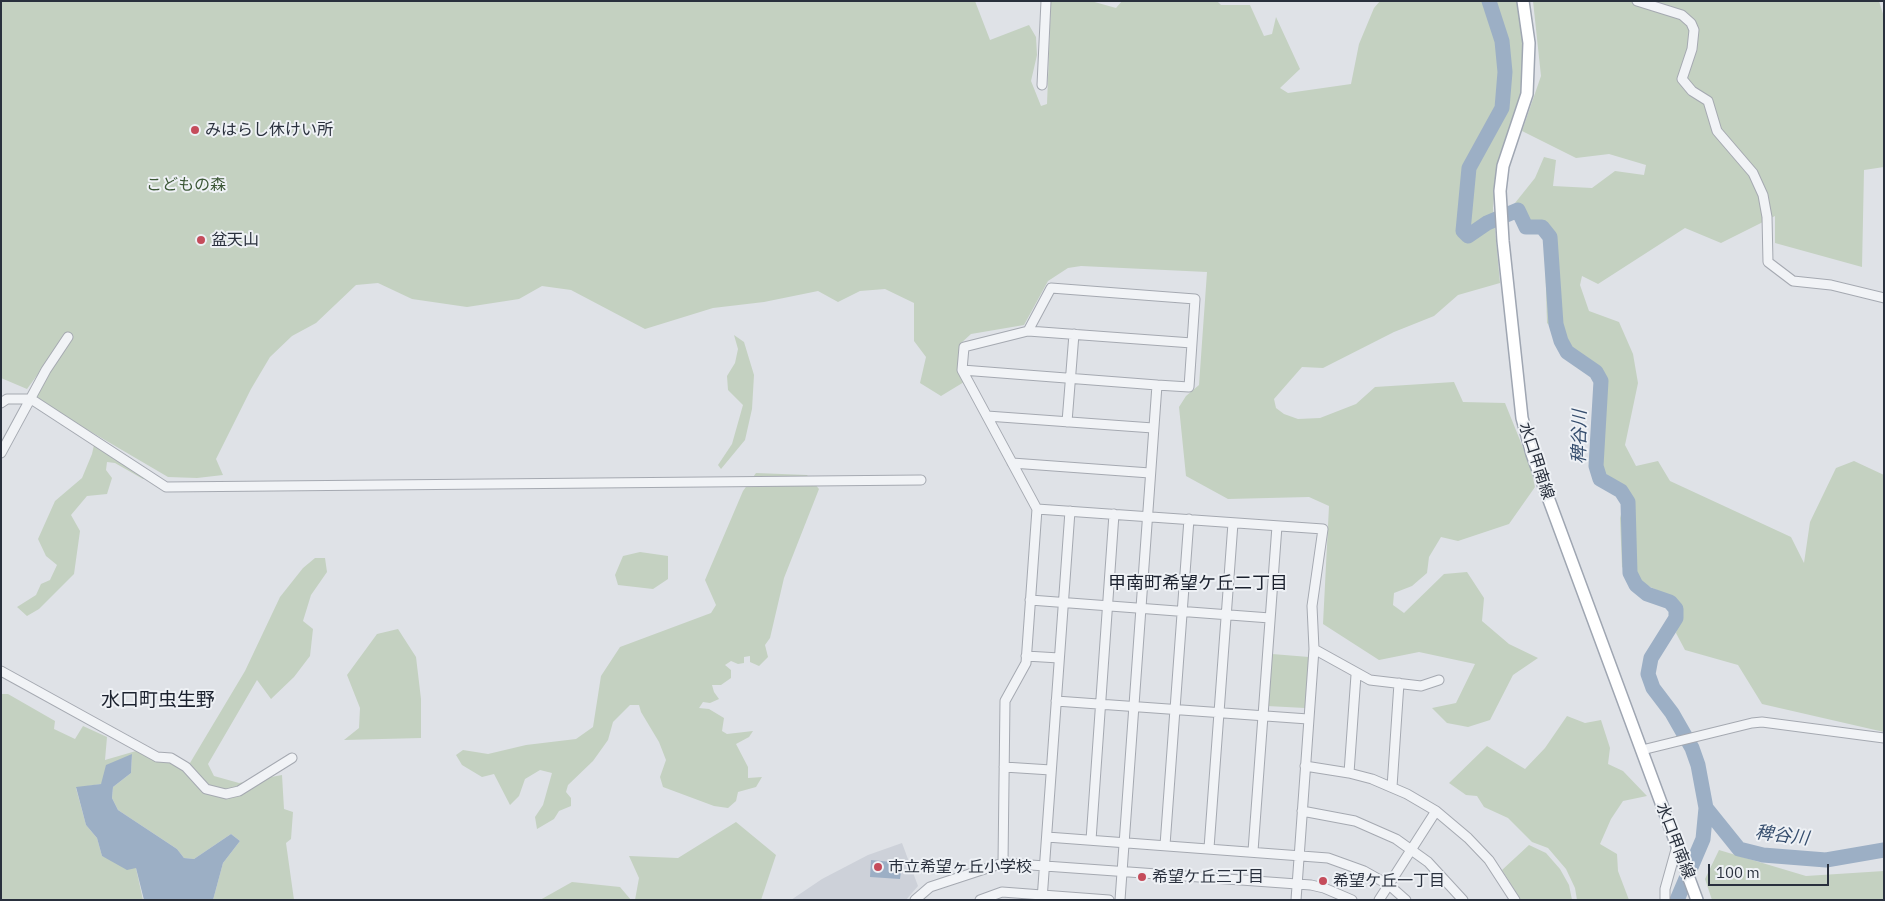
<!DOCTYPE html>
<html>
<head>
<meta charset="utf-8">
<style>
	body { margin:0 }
	#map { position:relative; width:1885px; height:901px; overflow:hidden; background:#dfe2e7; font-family:"IBM Plex Sans",sans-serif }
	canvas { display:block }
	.frame { position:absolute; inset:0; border:2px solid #29303d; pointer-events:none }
	.scale { position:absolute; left:1708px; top:864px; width:121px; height:22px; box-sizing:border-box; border:2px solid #29303d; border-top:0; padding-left:6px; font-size:15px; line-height:18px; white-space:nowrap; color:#29303d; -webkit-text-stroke:4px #eef1f5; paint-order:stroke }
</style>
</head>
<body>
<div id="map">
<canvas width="1885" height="901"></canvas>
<div class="frame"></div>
<div class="scale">100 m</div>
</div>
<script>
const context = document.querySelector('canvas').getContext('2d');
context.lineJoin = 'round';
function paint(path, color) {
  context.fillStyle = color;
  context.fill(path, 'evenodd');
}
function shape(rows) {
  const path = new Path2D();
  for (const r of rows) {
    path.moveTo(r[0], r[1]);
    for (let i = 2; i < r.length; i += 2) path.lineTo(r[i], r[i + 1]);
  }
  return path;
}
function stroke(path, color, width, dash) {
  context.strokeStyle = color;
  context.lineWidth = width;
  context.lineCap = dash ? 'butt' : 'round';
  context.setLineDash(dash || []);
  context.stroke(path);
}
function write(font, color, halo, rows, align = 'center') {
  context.font = font + ' "IBM Plex Sans","Noto Sans JP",sans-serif';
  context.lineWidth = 4;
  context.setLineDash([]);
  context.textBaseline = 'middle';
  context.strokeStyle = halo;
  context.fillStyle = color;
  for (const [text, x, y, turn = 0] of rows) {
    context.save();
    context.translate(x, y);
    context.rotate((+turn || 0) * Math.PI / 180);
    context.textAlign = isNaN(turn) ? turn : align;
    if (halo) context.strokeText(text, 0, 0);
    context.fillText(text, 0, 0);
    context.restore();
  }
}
paint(shape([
	[902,843,918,886,906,900,791,900,822,879,868,855]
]), '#cdd1d9');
paint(shape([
	[1,1,975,1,990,40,1029,25,1036,37,1037,55,1031,81,1041,106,1047,104,1051,1,1091,1,1116,8,1122,1,1217,1,1221,5,1250,5,1264,36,1272,34,1276,17,1300,69,1280,88,1288,93,1351,84,1359,44,1374,8,1380,1,1519,1,1524,45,1524,80,1518,108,1496,171,1493,208,1500,283,1458,295,1434,316,1394,332,1323,368,1302,367,1274,399,1276,408,1284,414,1298,419,1320,418,1356,404,1375,387,1454,382,1463,402,1505,403,1530,465,1535,487,1509,524,1458,541,1441,537,1429,557,1427,573,1412,586,1394,593,1393,605,1404,613,1444,574,1467,572,1484,598,1482,621,1509,644,1538,658,1513,675,1490,720,1468,727,1447,723,1432,708,1456,703,1475,664,1419,652,1379,660,1323,624,1329,506,1309,497,1228,499,1186,476,1179,407,1186,396,1199,385,1207,272,1081,266,1068,268,1048,281,1024,325,971,334,960,344,958,371,964,382,941,396,920,383,926,357,914,341,914,303,885,289,860,291,838,302,818,291,764,302,713,308,645,329,571,290,542,286,519,299,467,307,412,299,378,283,356,285,316,323,292,336,270,357,251,389,216,459,223,475,197,478,168,477,35,399,44,366,27,389,1,378],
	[1533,1,1879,1,1884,17,1884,167,1864,170,1862,267,1775,243,1775,216,1721,243,1685,228,1598,284,1582,276,1580,285,1589,311,1619,322,1633,354,1638,383,1625,445,1636,466,1658,461,1670,481,1791,537,1804,563,1810,522,1836,468,1854,461,1884,475,1884,732,1762,704,1738,665,1685,650,1676,633,1681,611,1665,594,1642,583,1622,567,1620,518,1627,493,1603,471,1590,446,1602,377,1547,323,1544,224,1510,218,1511,208,1535,178,1544,157,1556,160,1553,186,1592,188,1615,171,1644,175,1646,165,1609,154,1576,158,1522,131,1541,76],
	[734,335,744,342,754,375,752,409,745,440,721,469,718,465,732,444,743,405,728,390,727,376,735,363,738,349],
	[94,445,155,476,143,479,115,463,107,462,106,470,112,478,107,494,87,496,71,515,80,531,74,574,39,609,27,616,17,607,36,595,41,584,50,580,57,565,46,556,38,539,55,501,82,478,92,454],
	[756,473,807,475,819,489,784,578,770,638,765,645,768,657,759,666,750,662,750,656,744,657,744,663,738,664,731,661,725,665,731,670,731,678,721,685,712,685,714,692,719,699,710,703,703,702,699,708,709,709,724,718,722,731,727,734,753,731,749,737,736,744,748,767,748,778,762,777,756,787,738,792,736,801,728,808,714,806,663,787,660,777,666,760,659,742,641,712,639,705,630,705,613,722,608,740,593,761,568,785,566,792,571,798,571,806,559,811,554,819,537,829,535,817,543,805,552,773,540,770,525,779,519,796,510,805,494,774,482,777,462,765,456,755,463,750,488,754,526,745,576,739,593,727,601,676,620,647,711,613,716,605,705,580,743,491],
	[640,552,668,556,668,579,653,589,618,585,615,575,623,556],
	[315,558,325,558,327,572,311,595,303,621,313,629,310,656,294,677,271,699,257,680,208,764,214,776,239,783,282,775,284,809,293,812,291,839,286,843,294,900,213,900,223,863,240,841,231,834,194,859,184,858,177,849,118,810,112,798,113,787,131,773,132,754,101,784,76,788,86,825,97,838,102,856,136,868,143,900,1,900,1,694,8,694,55,721,54,729,75,739,83,726,107,737,105,760,136,751,160,761,190,763,245,671,280,597,303,568],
	[398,629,416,657,421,699,421,738,344,740,359,728,360,708,347,675,377,634],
	[1272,654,1309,657,1305,708,1267,706],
	[1567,716,1585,723,1601,720,1610,748,1608,764,1623,771,1647,796,1623,801,1611,819,1600,844,1617,854,1618,871,1629,900,1577,900,1575,888,1566,869,1548,848,1532,842,1508,818,1484,807,1477,796,1466,795,1449,783,1487,746,1525,769,1545,748],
	[736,822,776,855,761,900,635,900,639,878,629,856,678,858],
	[1529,845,1546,853,1560,869,1569,885,1572,900,1521,900,1502,870],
	[1719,850,1806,876,1884,871,1884,900,1712,900,1705,879],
	[572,882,620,887,631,900,540,900]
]), '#c4d1c1');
paint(shape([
	[132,754,131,773,113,787,112,798,118,810,177,849,184,858,194,859,231,834,240,841,223,863,213,900,144,900,136,868,127,870,102,856,97,838,86,825,76,787,101,784,106,765],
	[871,860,902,863,900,879,870,877]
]), '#9cafc5');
stroke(shape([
	[1489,1,1502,41,1505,72,1502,108,1469,168,1463,231,1468,236,1487,223,1518,210,1526,227,1542,227,1550,237,1556,324,1561,341,1567,352,1596,372,1601,381,1596,466,1600,479,1621,491,1628,502,1630,573,1636,585,1647,594,1670,602,1676,609,1676,618,1651,658,1648,674,1653,688,1672,713,1692,748,1698,765,1706,808,1703,839,1677,900],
	[1706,808,1739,849,1763,855,1826,860,1884,850]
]), '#9cafc5', 15);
const minor = shape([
	[1637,1,1682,15,1691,23,1694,30,1692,49,1682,79,1692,91,1708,101,1717,131,1753,173,1763,195,1767,217,1768,262,1793,281,1831,285,1884,298],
	[1042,85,1046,1],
	[1028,331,1192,343],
	[962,370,1157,385],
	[1,403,7,399,31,399,166,487,921,480],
	[987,416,1153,428],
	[1067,422,1074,334],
	[1,453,46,370,68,337],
	[1012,463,1150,473],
	[1037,509,1323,529,1312,606,1314,649,1296,900],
	[1030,600,1270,618],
	[1314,649,1370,680,1421,686,1439,680],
	[1026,656,1059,658],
	[1,671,157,757,171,758,186,767,206,789,226,794,239,791,292,758],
	[1056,701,1308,719],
	[1642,750,1752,723,1762,722,1884,738],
	[1305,766,1349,773,1372,779,1407,794,1436,811,1468,838,1489,860,1515,900],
	[1004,767,1051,770],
	[1349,773,1356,675],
	[1392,787,1399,683],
	[1302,811,1355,821,1396,839,1428,862,1463,900],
	[1047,837,1328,858,1364,871,1389,885,1406,900],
	[1091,840,1114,514],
	[1165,845,1189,519],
	[1209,848,1233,523],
	[1253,851,1277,526],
	[1003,863,1005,701,1026,663,1037,509,962,370,964,347,1028,331,1051,288,1195,299,1189,387,1157,385,1120,900],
	[915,900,930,887,1003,863,1311,885,1324,888,1352,900],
	[980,900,1002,892,1109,900],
	[1042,900,1070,511],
	[1379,900,1436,811],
	[1665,900,1665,889,1677,846]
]);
const major = shape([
	[1523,1,1529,43,1527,94,1503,166,1500,191,1503,241,1522,418,1532,454,1697,900]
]);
stroke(minor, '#a5a9b1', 11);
stroke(major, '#9fa6b2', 14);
stroke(minor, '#f1f3f6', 9);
stroke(major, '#fff', 11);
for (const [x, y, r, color] of [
	[195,130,5,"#c54c5b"],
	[201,240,5,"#c54c5b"],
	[878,867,5,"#c54c5b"],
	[1142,877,5,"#c54c5b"],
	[1323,881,5,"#c54c5b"]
]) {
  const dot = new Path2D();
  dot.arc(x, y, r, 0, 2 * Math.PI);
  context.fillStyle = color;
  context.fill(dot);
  stroke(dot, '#eef1f5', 2);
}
write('16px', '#29303d', '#eef1f5', [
	["みはらし休けい所",205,130],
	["盆天山",211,240],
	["市立希望ヶ丘小学校",888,867],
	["希望ケ丘三丁目",1152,877],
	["希望ケ丘一丁目",1333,881]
], 'left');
write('16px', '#3d5837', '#eef1f5', [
	["こどもの森",186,185]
]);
write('16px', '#29303d', '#eef1f5', [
	["水口甲南線",1536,461,72],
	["水口甲南線",1675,841,69]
]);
write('italic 18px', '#364e6e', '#eef1f5', [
	["稗谷川",1580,437,-89],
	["稗谷川",1782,836,7]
]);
write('18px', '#1b212e', '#eef1f5', [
	["甲南町希望ケ丘二丁目",1198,584]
]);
write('19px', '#1b212e', '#eef1f5', [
	["水口町虫生野",158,701]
]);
</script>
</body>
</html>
